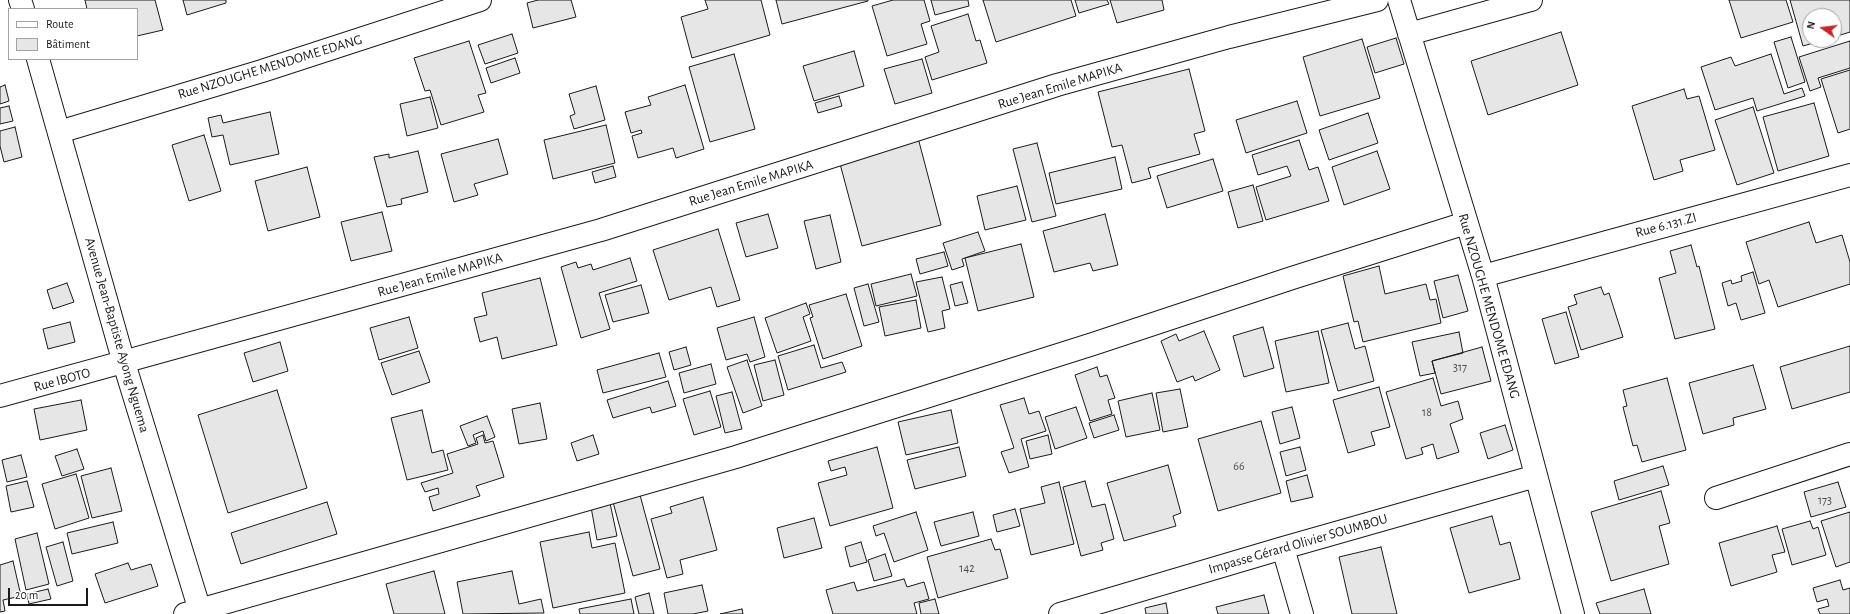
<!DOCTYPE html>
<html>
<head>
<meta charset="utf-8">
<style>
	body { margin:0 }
	#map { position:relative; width:1850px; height:614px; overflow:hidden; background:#fff; font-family:"Alegreya Sans",sans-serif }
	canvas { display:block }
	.legend { position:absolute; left:8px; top:8px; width:130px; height:52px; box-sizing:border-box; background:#fff; border:1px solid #a3a3a3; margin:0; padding:5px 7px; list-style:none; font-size:12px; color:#1a1a1a }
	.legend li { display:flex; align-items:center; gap:8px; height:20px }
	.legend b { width:20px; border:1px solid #a3a3a3 }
	.north { position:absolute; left:1802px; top:8px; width:40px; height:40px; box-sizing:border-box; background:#fff; border:1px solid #a3a3a3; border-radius:50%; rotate:284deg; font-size:11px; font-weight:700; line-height:16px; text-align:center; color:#1a1a1a }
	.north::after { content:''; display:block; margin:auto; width:14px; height:18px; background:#c62828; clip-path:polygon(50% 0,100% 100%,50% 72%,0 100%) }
	.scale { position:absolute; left:8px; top:588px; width:80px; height:18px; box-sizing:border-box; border:2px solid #1a1a1a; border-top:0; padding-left:5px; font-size:12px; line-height:14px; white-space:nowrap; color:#1a1a1a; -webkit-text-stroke:3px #fff; paint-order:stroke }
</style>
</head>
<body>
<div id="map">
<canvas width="1850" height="614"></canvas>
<ul class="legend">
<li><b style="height:5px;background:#fff"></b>Route</li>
<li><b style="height:11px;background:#e6e6e6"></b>Bâtiment</li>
</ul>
<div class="north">N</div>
<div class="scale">20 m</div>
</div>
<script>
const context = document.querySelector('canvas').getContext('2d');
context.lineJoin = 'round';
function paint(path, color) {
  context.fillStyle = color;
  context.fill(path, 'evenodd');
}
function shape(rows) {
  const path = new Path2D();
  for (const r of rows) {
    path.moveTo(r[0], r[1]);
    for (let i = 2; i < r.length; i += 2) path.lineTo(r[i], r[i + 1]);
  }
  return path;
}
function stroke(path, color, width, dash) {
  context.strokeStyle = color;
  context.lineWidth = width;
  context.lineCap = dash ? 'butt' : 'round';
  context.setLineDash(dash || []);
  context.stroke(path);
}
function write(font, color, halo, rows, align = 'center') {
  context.font = font + ' "Alegreya Sans",sans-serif';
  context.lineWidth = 3;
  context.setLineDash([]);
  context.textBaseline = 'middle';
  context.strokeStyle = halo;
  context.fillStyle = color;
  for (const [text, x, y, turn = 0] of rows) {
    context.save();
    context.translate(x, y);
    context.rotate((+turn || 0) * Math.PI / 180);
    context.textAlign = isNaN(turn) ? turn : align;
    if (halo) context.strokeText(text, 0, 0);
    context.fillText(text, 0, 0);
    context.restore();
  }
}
const building = shape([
	[85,0,155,0,163,30,137,36,137,9,87,9,85,0],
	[183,0,226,0,226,3,187,15,183,0],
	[538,0,571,0,576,17,533,28,527,3,538,0],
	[705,0,761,0,770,35,692,58,681,17,708,9,705,0],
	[776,0,868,0,868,1,782,24,776,0],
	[893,0,924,0,930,21,921,24,927,44,887,56,872,6,893,0],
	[931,0,968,0,969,6,935,15,931,0],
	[983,0,1071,0,1076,16,996,42,983,0],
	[1075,0,1107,0,1109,4,1079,13,1075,0],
	[1110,0,1162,0,1164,10,1117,23,1110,0],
	[1729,0,1786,0,1793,22,1741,38,1729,0],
	[1790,0,1850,0,1850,32,1834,37,1834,16,1810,16,1810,40,1824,40,1803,46,1790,0],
	[968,14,976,41,980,40,987,63,932,80,925,57,939,52,931,26,968,14],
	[1561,32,1578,85,1488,115,1471,61,1561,32],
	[512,34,518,53,485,64,478,45,512,34],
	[1791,37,1805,82,1788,88,1774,42,1791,37],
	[1396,38,1404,64,1375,73,1367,47,1396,38],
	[1362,39,1380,98,1320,116,1303,57,1362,39],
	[469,41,486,93,478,95,484,112,441,125,430,90,425,91,414,58,469,41],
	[1850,41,1850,68,1818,78,1821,87,1810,91,1799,57,1850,41],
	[854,51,864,86,814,101,803,66,854,51],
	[734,54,755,129,710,142,689,67,734,54],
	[1771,54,1784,94,1802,88,1805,96,1757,111,1753,98,1715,110,1701,67,1731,57,1735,66,1771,54],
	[515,58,520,73,491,83,486,68,515,58],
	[922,59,932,93,895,104,884,69,922,59],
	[1189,69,1205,131,1194,134,1200,154,1148,168,1151,178,1132,183,1122,145,1112,147,1098,92,1189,69],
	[1850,70,1850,129,1838,133,1821,79,1850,70],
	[5,85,9,101,0,104,0,87,5,85],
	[685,85,704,149,676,158,673,148,638,158,632,136,642,133,641,130,631,133,625,112,651,105,648,97,685,85],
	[596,86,605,120,574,129,570,116,575,114,569,94,596,86],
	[1684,89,1687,99,1699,96,1715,150,1680,160,1683,171,1654,180,1632,106,1684,89],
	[839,96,842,106,818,113,815,103,839,96],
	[430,97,438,128,407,136,400,104,430,97],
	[1297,101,1307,133,1246,153,1236,120,1297,101],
	[1814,103,1829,156,1778,171,1763,117,1814,103],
	[9,106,13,121,0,124,0,108,9,106],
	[1753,107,1774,173,1737,185,1715,120,1753,107],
	[270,112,279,154,230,165,223,135,212,137,208,118,221,115,223,123,270,112],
	[1368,113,1378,143,1329,160,1319,130,1368,113],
	[606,125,615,163,553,179,544,140,606,125],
	[15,127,22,157,4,162,0,146,0,131,15,127],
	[917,134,941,225,862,246,839,160,917,134],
	[204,135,221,191,189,201,172,145,204,135],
	[498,139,508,174,474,184,478,195,454,202,441,154,498,139],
	[1299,140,1309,170,1318,167,1329,201,1266,220,1256,187,1291,176,1287,166,1258,175,1252,155,1299,140],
	[1037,143,1056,216,1032,222,1013,149,1037,143],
	[418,151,428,192,401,199,402,204,387,207,374,157,389,154,389,158,418,151],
	[1377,151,1390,189,1344,205,1332,167,1377,151],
	[1115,157,1122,189,1056,204,1049,173,1115,157],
	[1213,159,1223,191,1167,208,1157,176,1213,159],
	[613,166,616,177,595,183,592,172,613,166],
	[307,167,320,217,268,231,255,181,307,167],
	[1253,185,1263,221,1238,228,1228,192,1253,185],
	[1017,186,1026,220,985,230,977,196,1017,186],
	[382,212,392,251,351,261,341,222,382,212],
	[768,214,778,248,746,257,736,223,768,214],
	[1105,214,1118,265,1093,271,1090,263,1054,272,1043,231,1105,214],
	[830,215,841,262,816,269,804,221,830,215],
	[1809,222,1816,243,1842,235,1850,262,1850,284,1778,307,1769,280,1759,284,1746,242,1809,222],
	[718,229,740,300,717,307,711,287,669,300,653,250,718,229],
	[978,232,985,251,962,259,964,266,952,270,943,243,978,232],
	[1021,244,1034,297,978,311,965,258,1021,244],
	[1691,245,1697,267,1699,266,1715,329,1675,339,1659,278,1676,273,1670,251,1691,245],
	[944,252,948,266,920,274,916,259,944,252],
	[630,258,637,281,599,293,610,329,581,338,561,267,576,262,578,268,591,264,593,270,630,258],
	[1379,266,1385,294,1426,284,1430,300,1436,299,1441,323,1363,342,1358,321,1354,322,1343,276,1379,266],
	[1753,272,1765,313,1741,320,1736,303,1728,306,1722,283,1731,280,1732,284,1742,281,1741,276,1753,272],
	[911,274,917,296,876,306,871,284,911,274],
	[1458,275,1468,311,1443,318,1434,281,1458,275],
	[942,277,950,309,942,311,945,328,928,332,916,282,942,277],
	[540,278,557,345,502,359,497,337,480,342,474,318,487,315,482,293,540,278],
	[962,282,968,303,955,306,950,285,962,282],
	[67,283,74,302,53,309,47,290,67,283],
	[868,284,879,322,864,326,854,288,868,284],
	[641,285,649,313,613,322,605,295,641,285],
	[1601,287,1604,295,1609,293,1623,337,1581,350,1568,307,1577,304,1574,295,1601,287],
	[846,294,862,346,823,359,810,318,813,317,809,305,846,294],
	[916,300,921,328,885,336,879,307,916,300],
	[806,303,810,314,803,317,811,341,777,353,765,318,806,303],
	[1566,312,1579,357,1555,364,1542,319,1566,312],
	[409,317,418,348,379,360,370,328,409,317],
	[754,317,765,357,750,362,747,354,726,360,717,328,754,317],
	[70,322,75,342,48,349,43,329,70,322],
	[1348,323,1355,349,1365,346,1374,381,1338,391,1321,330,1348,323],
	[1263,327,1274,368,1244,377,1233,336,1263,327],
	[1204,331,1220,370,1195,381,1193,376,1177,382,1161,341,1176,334,1179,341,1204,331],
	[1318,331,1329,383,1286,392,1275,341,1318,331],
	[1459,332,1463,353,1432,361,1435,373,1420,376,1412,342,1459,332],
	[280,342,288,371,253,382,244,353,280,342],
	[814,345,821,368,842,362,846,372,788,390,778,356,814,345],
	[1850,346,1850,392,1792,409,1780,367,1850,346],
	[686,347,691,365,674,370,669,352,686,347],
	[1482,347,1491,381,1441,394,1432,361,1482,347],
	[419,351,430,382,392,395,381,363,419,351],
	[659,353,666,377,603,393,597,370,659,353],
	[747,360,762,406,743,413,727,367,747,360],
	[775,360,784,395,763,401,754,365,775,360],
	[711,364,716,384,684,393,679,373,711,364],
	[1753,365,1766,409,1733,418,1734,425,1703,434,1689,383,1753,365],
	[1097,367,1100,377,1107,375,1115,398,1108,400,1112,414,1090,421,1075,375,1097,367],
	[1433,378,1441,406,1458,401,1463,419,1450,424,1459,452,1437,459,1433,444,1421,448,1423,454,1406,459,1386,392,1433,378],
	[1667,378,1686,450,1642,462,1637,445,1633,446,1623,407,1627,406,1623,390,1667,378],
	[668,381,676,406,652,413,650,407,613,418,607,400,668,381],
	[1379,387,1390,427,1371,432,1375,445,1348,453,1333,400,1379,387],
	[1180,389,1188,427,1163,432,1156,393,1180,389],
	[277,390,307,488,228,513,198,415,277,390],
	[710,391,721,427,694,435,683,399,710,391],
	[732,392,742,429,725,433,716,396,732,392],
	[1152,393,1160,430,1126,437,1118,401,1152,393],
	[1024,398,1029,414,1039,411,1046,431,1021,439,1029,467,1009,473,1001,452,1014,448,1000,405,1024,398],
	[81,400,87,430,40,440,34,409,81,400],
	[540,403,547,439,519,444,512,409,540,403],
	[1076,407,1087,438,1055,449,1045,417,1076,407],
	[1292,407,1300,438,1280,444,1272,412,1292,407],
	[422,410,432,453,443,450,448,470,407,480,391,418,422,410],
	[951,410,958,443,906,455,898,422,951,410],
	[1114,415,1119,430,1094,438,1089,423,1114,415],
	[487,416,495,437,486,441,483,431,473,435,476,443,468,446,460,426,487,416],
	[1261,421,1281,493,1218,511,1198,439,1261,421],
	[1505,425,1513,450,1488,459,1480,433,1505,425],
	[483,435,485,443,493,441,504,477,476,486,480,496,433,511,429,497,439,494,438,488,425,492,421,483,453,473,447,454,478,444,476,438,483,435],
	[593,435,599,454,577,461,571,443,593,435],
	[1048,435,1052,454,1030,459,1026,441,1048,435],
	[877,447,893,508,830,526,818,483,847,475,845,467,831,471,828,461,877,447],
	[959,447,966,476,915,489,907,460,959,447],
	[1300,447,1306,470,1286,476,1280,452,1300,447],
	[77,449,84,469,62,476,55,456,77,449],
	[21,455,27,477,7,482,2,460,21,455],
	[1168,465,1181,513,1173,516,1176,526,1124,541,1107,483,1168,465],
	[1663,466,1669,485,1619,500,1614,481,1663,466],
	[111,468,122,511,92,518,81,476,111,468],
	[76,474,89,518,55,529,42,484,76,474],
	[1307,475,1313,497,1291,502,1286,481,1307,475],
	[27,481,34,507,11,512,6,486,27,481],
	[1085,481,1092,507,1105,504,1114,539,1101,543,1103,550,1081,556,1063,487,1085,481],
	[1059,482,1074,544,1031,555,1020,509,1045,503,1041,487,1059,482],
	[1838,482,1846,507,1811,517,1804,492,1838,482],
	[1661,491,1670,523,1659,526,1669,564,1611,581,1591,512,1661,491],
	[640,495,660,569,633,576,613,502,640,495],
	[703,497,717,550,680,560,683,574,667,578,651,519,672,513,670,507,703,497],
	[327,502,337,534,241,564,231,533,327,502],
	[610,503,617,536,597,540,591,507,610,503],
	[1015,509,1020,526,997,532,993,515,1015,509],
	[916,512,928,550,894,562,884,533,876,536,873,526,916,512],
	[973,512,979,536,941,546,934,522,973,512],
	[1850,512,1850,562,1836,567,1821,521,1850,512],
	[1492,516,1500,545,1510,542,1520,579,1469,593,1450,528,1492,516],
	[814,518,822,548,784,558,777,528,814,518],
	[1810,521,1813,529,1818,527,1826,555,1792,565,1782,529,1810,521],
	[113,522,118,543,72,554,67,533,113,522],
	[1777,526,1785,552,1772,555,1777,572,1731,586,1719,543,1777,526],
	[589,532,592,548,615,543,625,593,553,608,540,542,589,532],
	[37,533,49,584,26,590,15,539,37,533],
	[991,539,995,550,1000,549,1008,578,938,598,927,557,991,539],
	[63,542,73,581,57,586,46,547,63,542],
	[861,542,867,562,850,567,845,547,861,542],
	[1381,547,1397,614,1352,614,1339,557,1381,547],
	[885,554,892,576,874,581,868,560,885,554],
	[13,561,21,596,3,600,5,611,0,612,0,565,13,561],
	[128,563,131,570,151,564,158,586,105,603,95,574,128,563],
	[434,571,445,614,394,614,386,584,434,571],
	[512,571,519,604,541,599,544,613,463,614,457,582,512,571],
	[904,579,907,587,924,582,929,599,914,603,917,614,833,614,826,590,854,582,857,591,904,579],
	[1840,580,1843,590,1850,588,1850,614,1820,614,1818,609,1829,606,1827,599,1817,602,1813,588,1840,580],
	[702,585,708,611,693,614,668,614,664,593,702,585],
	[48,589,51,599,29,604,27,594,48,589],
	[1644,589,1651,614,1600,614,1596,603,1644,589],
	[649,593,654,614,639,614,635,597,649,593],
	[1264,595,1269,614,1218,614,1216,607,1264,595],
	[631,599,634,614,580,614,579,609,631,599],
	[935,599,939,614,921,614,919,603,935,599],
	[1166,603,1168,614,1146,614,1145,608,1166,603],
	[742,609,743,614,720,614,742,609]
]);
paint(building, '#e6e6e6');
stroke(building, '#1a1a1a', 1);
const street = shape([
	[1399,0,1483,276,1573,614],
	[1409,34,1531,0],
	[59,132,262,71,480,0],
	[1483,276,1850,175],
	[0,396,601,230,1057,85,1229,37,1377,0],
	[1716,498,1850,454],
	[1283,548,1302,614],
	[185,614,736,457,1093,344,1292,278,1466,223],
	[1060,614,1283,548,1536,476]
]);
const secondary = shape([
	[20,0,23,9],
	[38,59,124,363,201,614]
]);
stroke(street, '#1a1a1a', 24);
stroke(secondary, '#1a1a1a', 24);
stroke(street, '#fff', 22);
stroke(secondary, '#fff', 22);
write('12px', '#4d4d4d', null, [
	["317",1460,367],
	["18",1427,412],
	["66",1239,466],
	["173",1825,500],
	["142",967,568]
]);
write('14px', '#1a1a1a', '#fff', [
	["Rue NZOUGHE MENDOME EDANG",270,67,-17],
	["Rue Jean Emile MAPIKA",1060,86,-17],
	["Rue Jean Emile MAPIKA",751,183,-17],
	["Rue 6.131.ZI",1666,225,-15],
	["Rue Jean Emile MAPIKA",440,275,-16],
	["Rue NZOUGHE MENDOME EDANG",1489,306,74],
	["Avenue Jean-Baptiste Ayong Nguema",117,335,74],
	["Rue IBOTO",62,380,-15],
	["Impasse Gérard Olivier SOUMBOU",1298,544,-16]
]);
</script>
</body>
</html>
